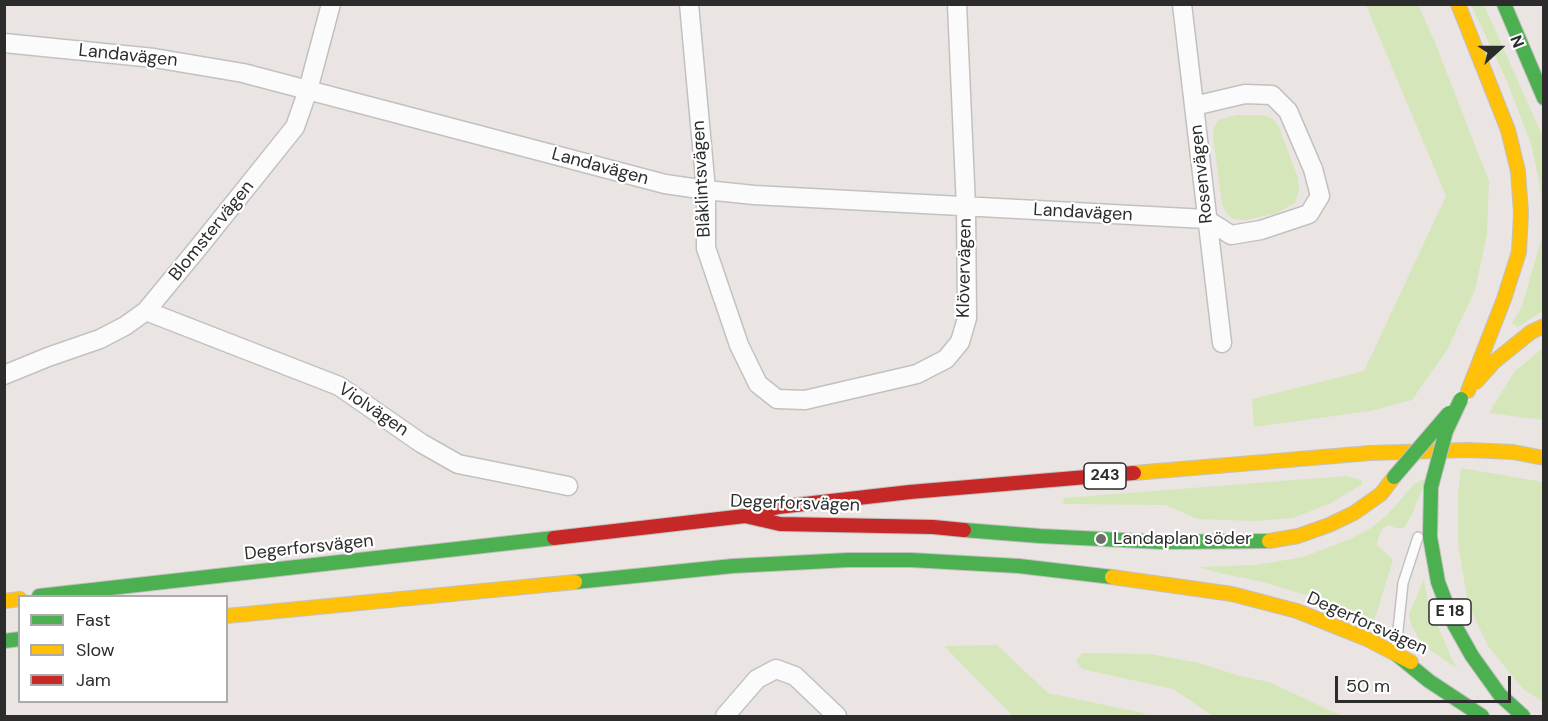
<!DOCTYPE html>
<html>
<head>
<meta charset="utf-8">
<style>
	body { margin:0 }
	#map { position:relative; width:1548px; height:721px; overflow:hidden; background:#eae5e2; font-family:"DM Sans",sans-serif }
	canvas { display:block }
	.frame { position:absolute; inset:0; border:6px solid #2c2c2c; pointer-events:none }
	.legend { position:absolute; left:18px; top:595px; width:210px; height:108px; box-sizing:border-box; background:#fff; border:2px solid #ababab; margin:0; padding:8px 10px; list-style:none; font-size:18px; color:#2c2c2c }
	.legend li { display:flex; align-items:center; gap:12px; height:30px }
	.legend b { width:30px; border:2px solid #ababab }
	.north { position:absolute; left:1470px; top:18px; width:60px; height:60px; -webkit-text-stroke:4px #fff; paint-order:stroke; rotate:69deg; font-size:16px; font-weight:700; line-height:24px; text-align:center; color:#2c2c2c }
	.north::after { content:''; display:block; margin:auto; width:21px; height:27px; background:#2c2c2c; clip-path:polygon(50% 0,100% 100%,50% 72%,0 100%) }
	.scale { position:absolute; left:1335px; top:676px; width:176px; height:27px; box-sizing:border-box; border:3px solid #2c2c2c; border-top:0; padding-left:8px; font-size:18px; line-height:21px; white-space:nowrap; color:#2c2c2c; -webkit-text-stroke:4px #fff; paint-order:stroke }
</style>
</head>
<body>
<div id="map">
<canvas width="1548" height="721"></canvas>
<div class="frame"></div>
<ul class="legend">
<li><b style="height:8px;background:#4caf50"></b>Fast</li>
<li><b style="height:8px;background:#ffc107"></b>Slow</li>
<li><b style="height:8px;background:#c62828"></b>Jam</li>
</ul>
<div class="north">N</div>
<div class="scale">50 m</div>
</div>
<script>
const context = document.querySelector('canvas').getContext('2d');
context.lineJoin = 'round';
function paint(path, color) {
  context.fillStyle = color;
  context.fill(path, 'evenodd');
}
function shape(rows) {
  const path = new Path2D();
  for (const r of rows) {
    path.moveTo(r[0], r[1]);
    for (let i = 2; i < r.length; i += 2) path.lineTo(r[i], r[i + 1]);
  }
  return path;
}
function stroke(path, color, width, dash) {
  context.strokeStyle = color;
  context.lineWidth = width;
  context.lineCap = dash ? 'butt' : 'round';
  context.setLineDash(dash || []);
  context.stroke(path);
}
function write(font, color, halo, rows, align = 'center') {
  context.font = font + ' "DM Sans",sans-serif';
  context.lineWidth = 4.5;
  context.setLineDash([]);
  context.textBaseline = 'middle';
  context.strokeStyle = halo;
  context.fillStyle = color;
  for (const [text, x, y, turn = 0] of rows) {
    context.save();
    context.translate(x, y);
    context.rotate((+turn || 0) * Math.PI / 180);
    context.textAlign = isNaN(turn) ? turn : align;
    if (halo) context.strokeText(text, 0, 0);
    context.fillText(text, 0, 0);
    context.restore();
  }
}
paint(shape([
	[1366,5,1418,5,1434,40,1489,181,1487,234,1475,290,1447,350,1412,400,1370,411,1254,427,1252,399,1364,371,1446,196],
	[1471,5,1484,5,1543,137,1543,311,1518,327,1512,323,1522,306,1542,237,1542,206,1539,181,1531,144,1506,79],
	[1236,115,1264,115,1273,119,1279,127,1298,178,1299,191,1295,203,1278,213,1245,220,1233,219,1227,214,1222,204,1213,137,1214,127,1219,120],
	[1543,348,1543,420,1489,413,1515,371],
	[1461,468,1543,482,1543,702,1523,689,1488,646,1468,604,1458,543,1458,494],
	[1346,476,1361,480,1362,484,1331,503,1293,518,1255,521,1197,519,1166,505,1063,504,1064,498],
	[1427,478,1412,514,1404,528,1396,528,1388,525,1382,529,1378,539,1377,545,1393,560,1374,621,1328,602,1263,582,1215,572,1199,567,1256,565,1303,557,1350,539,1371,528,1388,514,1414,484],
	[1424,579,1427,598,1434,618,1453,661,1458,669,1423,645,1411,625,1409,614],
	[997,645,1048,693,1143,713,1149,716,1013,716,944,646],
	[1082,653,1150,654,1199,663,1240,676,1269,682,1342,716,1213,716,1173,689,1082,669,1076,661]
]), '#d4e6ba');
const lane = shape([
	[1396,649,1403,583,1418,537]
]);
const street = shape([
	[689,4,706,190,706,248,739,345,758,384,777,399,805,400,917,374,946,359,960,342,967,318,966,207,957,4],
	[1182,4,1222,343],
	[4,43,154,58,243,73,665,184,706,190,754,195,1206,219,1231,235,1261,230,1309,214,1320,196,1313,169,1288,111,1272,95,1245,94,1194,106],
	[146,311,339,386,421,443,458,464,568,486],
	[4,375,48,357,100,339,125,326,146,311,198,248,295,127,308,90,331,4],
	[725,716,757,679,776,669,795,676,837,716]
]);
const fast = shape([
	[1504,4,1544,98],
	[1431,487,1430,537,1438,582,1454,624,1472,656,1500,695,1523,716],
	[964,530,1040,536,1162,542,1269,541],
	[575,582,733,566,848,560,911,560,1019,566,1112,577],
	[39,596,554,538],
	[4,641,20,639],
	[1396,654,1429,681,1482,716]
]);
const slow = shape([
	[1458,4,1508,130,1518,171,1521,213,1519,252,1504,299,1468,391],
	[1476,382,1495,361,1531,332,1544,326],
	[1134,473,1370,453,1467,450,1513,452,1544,458],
	[1269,541,1298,536,1329,525,1354,513,1381,494,1394,477],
	[1112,577,1232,594,1297,611,1367,639,1411,662],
	[4,601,20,599],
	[226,616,575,582]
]);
const jam = shape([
	[745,516,778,507,910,492,1134,473],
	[554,538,745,516,780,524,933,527,964,530]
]);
stroke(lane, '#c2c1c1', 12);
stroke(street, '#c2c1c1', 21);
stroke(fast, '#c2c1c1', 16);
stroke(slow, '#c2c1c1', 16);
stroke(jam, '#c2c1c1', 16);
stroke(lane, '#fcfbfb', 9);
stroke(street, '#fcfbfb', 18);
stroke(fast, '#4caf50', 14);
stroke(slow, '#ffc107', 14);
stroke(jam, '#c62828', 14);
const fastBridge = shape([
	[1394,477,1449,413],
	[1431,487,1446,431,1461,399]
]);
stroke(fastBridge, '#c2c1c1', 16, []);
stroke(fastBridge, '#4caf50', 14);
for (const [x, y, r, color] of [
	[1101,539,6,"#6e6d6c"]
]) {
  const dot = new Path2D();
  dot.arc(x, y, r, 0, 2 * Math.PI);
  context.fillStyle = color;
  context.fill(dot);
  stroke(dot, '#fff', 2);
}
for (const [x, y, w] of [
	[1105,476,42],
	[1450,612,42]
]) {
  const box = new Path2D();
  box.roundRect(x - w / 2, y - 13, w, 26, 4.5);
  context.fillStyle = '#fff';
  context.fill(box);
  stroke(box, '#2c2c2c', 1.5);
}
write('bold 16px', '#2c2c2c', null, [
	["243",1105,476],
	["E 18",1450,612]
]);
write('18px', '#2c2c2c', '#fff', [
	["Landavägen",128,56,6],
	["Landavägen",600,167,15],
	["Rosenvägen",1202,174,-96],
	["Blåklintsvägen",702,179,-93],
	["Landavägen",1083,213,3],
	["Blomstervägen",212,231,-51],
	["Klövervägen",965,268,-89],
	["Violvägen",373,410,34],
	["Degerforsvägen",795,504,2],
	["Degerforsvägen",309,548,-6],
	["Degerforsvägen",1367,624,24]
]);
write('18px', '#2c2c2c', '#fff', [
	["Landaplan söder",1113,539]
], 'left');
</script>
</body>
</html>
